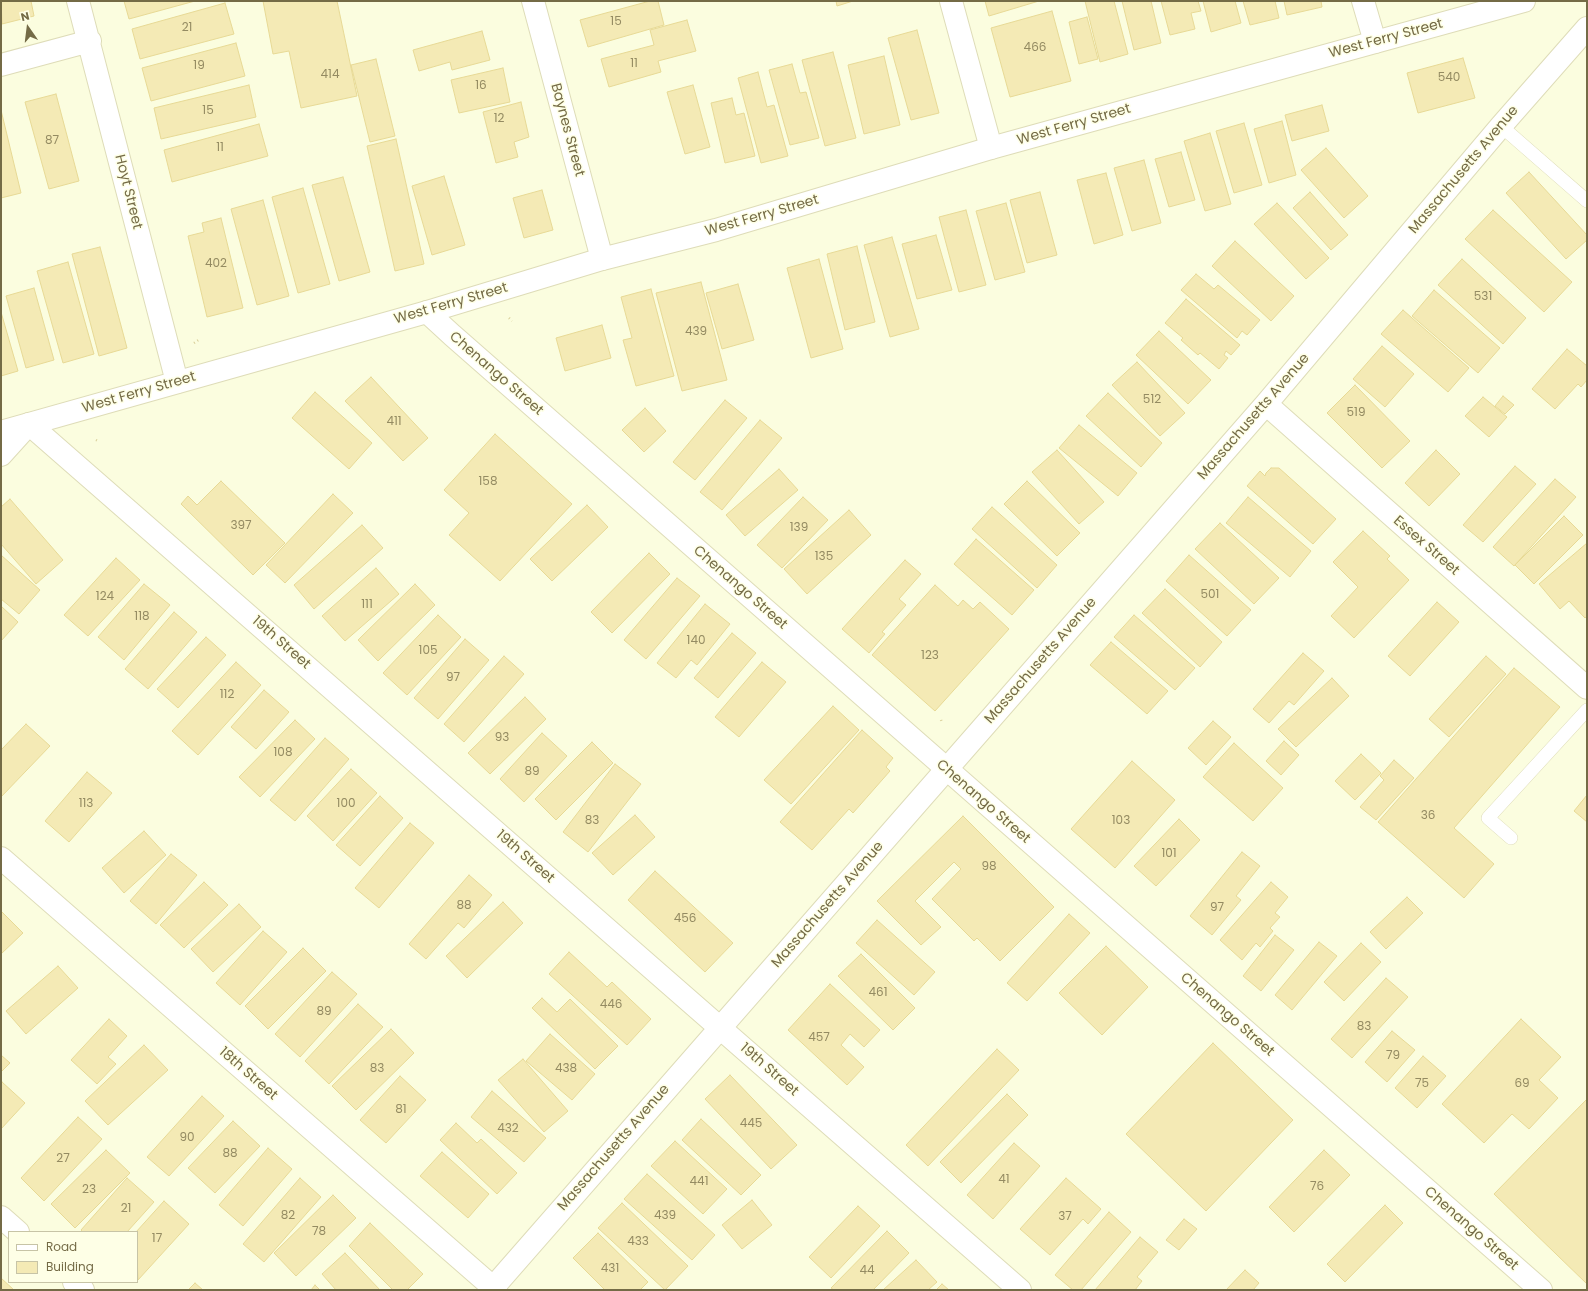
<!DOCTYPE html>
<html>
<head>
<meta charset="utf-8">
<style>
	body { margin:0 }
	#map { position:relative; width:1588px; height:1291px; overflow:hidden; background:#fbfddf; font-family:Poppins,sans-serif }
	canvas { display:block }
	.frame { position:absolute; inset:0; border:2px solid #746b46; pointer-events:none }
	.legend { position:absolute; left:8px; top:1231px; width:130px; height:52px; box-sizing:border-box; background:#feffe6; border:1px solid #c7c4a6; margin:0; padding:5px 7px; list-style:none; font-size:12px; color:#746b46 }
	.legend li { display:flex; align-items:center; gap:8px; height:20px }
	.legend b { width:20px; border:1px solid #c7c4a6 }
	.north { position:absolute; left:8px; top:8px; width:40px; height:40px; -webkit-text-stroke:3px #feffe6; paint-order:stroke; rotate:346deg; font-size:11px; font-weight:700; line-height:16px; text-align:center; color:#746b46 }
	.north::after { content:''; display:block; margin:auto; width:14px; height:18px; background:#746b46; clip-path:polygon(50% 0,100% 100%,50% 72%,0 100%) }
</style>
</head>
<body>
<div id="map">
<canvas width="1588" height="1291"></canvas>
<div class="frame"></div>
<ul class="legend">
<li><b style="height:5px;background:#fff"></b>Road</li>
<li><b style="height:11px;background:#f4eab5"></b>Building</li>
</ul>
<div class="north">N</div>
</div>
<script>
const context = document.querySelector('canvas').getContext('2d');
context.lineJoin = 'round';
function paint(path, color) {
  context.fillStyle = color;
  context.fill(path, 'evenodd');
}
function shape(rows) {
  const path = new Path2D();
  for (const r of rows) {
    path.moveTo(r[0], r[1]);
    for (let i = 2; i < r.length; i += 2) path.lineTo(r[i], r[i + 1]);
  }
  return path;
}
function stroke(path, color, width, dash) {
  context.strokeStyle = color;
  context.lineWidth = width;
  context.lineCap = dash ? 'butt' : 'round';
  context.setLineDash(dash || []);
  context.stroke(path);
}
function write(font, color, halo, rows, align = 'center') {
  context.font = font + ' Poppins,sans-serif';
  context.lineWidth = 3;
  context.setLineDash([]);
  context.textBaseline = 'middle';
  context.strokeStyle = halo;
  context.fillStyle = color;
  for (const [text, x, y, turn = 0] of rows) {
    context.save();
    context.translate(x, y);
    context.rotate((+turn || 0) * Math.PI / 180);
    context.textAlign = isNaN(turn) ? turn : align;
    if (halo) context.strokeText(text, 0, 0);
    context.fillText(text, 0, 0);
    context.restore();
  }
}
const building = shape([
	[1,1,31,1,34,16,2,24,1,1],
	[124,1,195,1,129,19,124,1],
	[263,1,337,1,357,96,301,108,289,51,273,54,263,1],
	[650,1,658,1,664,25,588,47,580,20,650,1],
	[836,1,853,1,837,6,836,1],
	[985,1,1039,1,989,16,985,1],
	[1085,1,1114,1,1128,54,1100,62,1085,1],
	[1122,1,1151,1,1161,43,1134,50,1122,1],
	[1161,1,1198,1,1201,11,1191,13,1195,29,1170,35,1161,1],
	[1203,1,1235,1,1241,23,1211,32,1203,1],
	[1243,1,1275,1,1279,18,1250,25,1243,1],
	[1284,1,1321,1,1322,7,1287,15,1284,1],
	[225,3,234,34,140,59,132,29,225,3],
	[1052,11,1071,81,1010,97,991,28,1052,11],
	[1087,17,1098,59,1079,64,1069,22,1087,17],
	[687,20,696,51,658,61,661,72,609,87,601,59,654,45,650,30,687,20],
	[917,30,939,113,911,120,888,38,917,30],
	[482,31,490,60,452,70,450,62,419,71,413,50,482,31],
	[236,43,245,76,151,101,142,68,236,43],
	[833,52,856,138,825,146,802,60,833,52],
	[884,56,900,125,864,134,848,65,884,56],
	[1463,58,1475,98,1418,113,1407,73,1463,58],
	[376,59,395,136,370,142,351,65,376,59],
	[792,64,800,93,806,92,819,138,790,145,769,70,792,64],
	[503,68,510,102,459,113,451,80,503,68],
	[758,72,767,107,774,105,788,156,761,163,738,78,758,72],
	[249,85,256,117,161,139,154,108,249,85],
	[693,85,710,147,685,154,667,92,693,85],
	[56,94,79,181,49,189,25,102,56,94],
	[732,98,736,115,744,113,755,156,725,163,711,103,732,98],
	[521,102,529,137,514,142,518,157,496,163,483,112,521,102],
	[1322,105,1329,131,1292,141,1285,115,1322,105],
	[1,110,21,193,1,198,1,110],
	[1282,121,1296,175,1269,183,1254,129,1282,121],
	[1244,123,1262,185,1234,193,1216,131,1244,123],
	[259,124,268,156,172,182,164,150,259,124],
	[1210,133,1231,204,1205,211,1184,141,1210,133],
	[396,139,424,264,395,271,367,146,396,139],
	[1326,148,1368,196,1344,218,1301,170,1326,148],
	[1181,152,1195,200,1169,207,1155,159,1181,152],
	[1144,160,1161,223,1132,231,1114,168,1144,160],
	[1529,172,1587,235,1587,240,1566,259,1506,193,1529,172],
	[1106,173,1123,235,1094,244,1077,180,1106,173],
	[444,176,465,245,432,255,412,186,444,176],
	[343,177,370,272,339,281,312,185,343,177],
	[303,188,330,284,298,293,272,197,303,188],
	[542,190,553,230,524,238,513,198,542,190],
	[1040,192,1057,255,1027,263,1010,200,1040,192],
	[1310,192,1348,235,1331,250,1293,208,1310,192],
	[263,200,289,296,257,305,231,209,263,200],
	[1006,203,1025,272,995,280,976,211,1006,203],
	[1277,203,1329,258,1306,279,1254,224,1277,203],
	[966,210,986,285,959,292,939,217,966,210],
	[1493,210,1572,282,1544,312,1465,239,1493,210],
	[221,218,243,308,207,317,188,236,204,232,202,223,221,218],
	[936,235,952,290,917,299,902,244,936,235],
	[892,237,919,329,890,337,864,245,892,237],
	[1235,241,1294,296,1271,321,1212,266,1235,241],
	[857,246,875,322,845,330,827,254,857,246],
	[100,247,127,348,99,356,72,254,100,247],
	[819,259,843,349,811,358,787,268,819,259],
	[1462,259,1526,318,1503,344,1438,285,1462,259],
	[68,262,94,354,63,363,37,271,68,262],
	[1196,274,1214,289,1218,285,1260,320,1247,335,1242,331,1237,338,1181,290,1196,274],
	[701,282,727,380,682,391,656,293,701,282],
	[738,284,754,340,722,349,706,293,738,284],
	[34,288,54,360,26,368,6,296,34,288],
	[651,289,674,376,636,386,623,340,632,338,621,297,651,289],
	[1434,290,1500,348,1478,373,1412,316,1434,290],
	[1186,299,1240,345,1231,355,1226,351,1224,355,1228,358,1219,369,1200,353,1198,355,1181,340,1183,338,1165,323,1186,299],
	[1403,310,1469,368,1448,392,1381,334,1403,310],
	[1,312,18,371,1,376,1,312],
	[602,325,611,358,565,371,556,338,602,325],
	[1159,331,1211,380,1188,404,1136,355,1159,331],
	[1382,346,1414,374,1385,407,1353,379,1382,346],
	[1567,349,1587,366,1587,380,1581,387,1578,384,1555,409,1532,389,1567,349],
	[1137,362,1185,413,1160,436,1112,385,1137,362],
	[371,377,428,438,403,461,345,401,371,377],
	[1355,385,1410,441,1382,468,1327,413,1355,385],
	[315,392,372,443,349,469,292,418,315,392],
	[1108,393,1162,443,1141,467,1086,416,1108,393],
	[1503,396,1514,405,1505,414,1495,406,1503,396],
	[1483,397,1507,417,1489,437,1465,416,1483,397],
	[725,400,747,418,695,480,673,462,725,400],
	[645,408,666,431,644,452,622,430,645,408],
	[760,420,782,438,722,510,700,492,760,420],
	[1079,425,1137,473,1118,496,1059,448,1079,425],
	[495,434,572,504,500,581,449,535,469,513,444,490,495,434],
	[1057,450,1104,502,1079,524,1032,472,1057,450],
	[1436,450,1460,474,1429,506,1405,483,1436,450],
	[1515,466,1536,484,1483,542,1463,525,1515,466],
	[1271,468,1279,468,1336,519,1313,544,1247,486,1260,471,1265,476,1266,473,1271,468],
	[779,469,798,490,745,536,726,515,779,469],
	[1555,479,1576,497,1514,566,1493,547,1555,479],
	[221,481,285,543,253,575,181,504,188,496,197,505,221,481],
	[1027,481,1080,533,1057,556,1004,504,1027,481],
	[333,494,353,513,285,583,266,565,333,494],
	[803,497,828,520,782,568,757,545,803,497],
	[1248,497,1311,551,1290,577,1226,523,1248,497],
	[10,499,63,560,36,584,1,544,1,507,10,499],
	[587,505,608,527,552,581,530,559,587,505],
	[992,507,1057,565,1037,588,972,529,992,507],
	[849,510,871,535,807,594,784,569,849,510],
	[1564,516,1583,535,1534,584,1515,565,1564,516],
	[1220,523,1279,578,1254,604,1195,549,1220,523],
	[362,525,383,548,314,609,294,585,362,525],
	[1363,531,1390,556,1387,559,1409,580,1354,638,1331,616,1358,587,1333,562,1363,531],
	[976,539,1034,590,1012,615,954,564,976,539],
	[1587,543,1587,616,1585,618,1569,601,1560,609,1539,584,1587,543],
	[649,553,670,574,612,633,591,612,649,553],
	[1,555,40,590,19,614,1,599,1,555],
	[1189,555,1251,610,1227,636,1166,581,1189,555],
	[116,558,140,580,88,636,64,615,116,558],
	[905,560,921,574,899,599,906,605,882,632,885,634,869,653,842,629,905,560],
	[376,568,399,594,345,641,322,616,376,568],
	[677,578,700,596,646,659,624,640,677,578],
	[144,584,170,605,124,660,98,637,144,584],
	[415,584,435,605,378,661,358,640,415,584],
	[935,585,958,606,963,600,973,609,980,602,1009,629,935,711,872,655,935,585],
	[1165,589,1222,642,1200,667,1142,613,1165,589],
	[1437,602,1459,622,1410,676,1388,656,1437,602],
	[705,604,730,624,697,665,691,660,676,678,657,663,705,604],
	[1,606,18,622,1,641,1,606],
	[174,612,197,632,148,689,125,669,174,612],
	[438,615,461,637,407,695,383,673,438,615],
	[1134,615,1195,668,1175,690,1114,637,1134,615],
	[732,633,756,653,718,698,694,678,732,633],
	[206,637,226,655,178,708,157,689,206,637],
	[465,639,489,660,438,719,414,698,465,639],
	[1111,642,1168,691,1147,714,1090,665,1111,642],
	[1303,653,1324,671,1294,705,1289,701,1269,723,1253,709,1303,653],
	[504,656,524,674,464,742,444,724,504,656],
	[1486,656,1506,674,1449,737,1429,719,1486,656],
	[236,662,261,685,198,755,172,731,236,662],
	[762,662,786,682,739,737,715,717,762,662],
	[1514,668,1560,707,1454,828,1494,864,1464,898,1378,822,1514,668],
	[1332,678,1349,696,1296,747,1278,729,1332,678],
	[264,690,289,712,256,749,231,727,264,690],
	[525,697,546,719,490,774,468,753,525,697],
	[833,706,859,730,791,804,764,780,833,706],
	[295,720,315,739,260,797,239,777,295,720],
	[1213,721,1231,737,1206,765,1188,748,1213,721],
	[26,724,50,746,1,797,1,750,26,724],
	[862,730,893,758,886,767,890,771,853,813,849,809,812,850,780,822,862,730],
	[542,733,567,756,524,802,500,779,542,733],
	[325,738,349,759,295,821,270,800,325,738],
	[1284,741,1299,755,1281,775,1266,761,1284,741],
	[592,742,613,763,556,820,535,799,592,742],
	[1234,743,1283,788,1253,821,1203,777,1234,743],
	[1361,754,1381,773,1355,800,1335,781,1361,754],
	[1394,760,1414,778,1376,820,1360,807,1384,780,1380,776,1394,760],
	[1132,761,1175,800,1115,868,1071,829,1132,761],
	[615,764,641,784,588,852,563,832,615,764],
	[351,769,377,793,333,841,307,816,351,769],
	[87,772,112,793,69,842,45,821,87,772],
	[1587,795,1587,822,1574,811,1587,795],
	[380,796,403,818,360,866,336,845,380,796],
	[635,815,655,837,613,875,592,853,635,815],
	[963,816,1054,907,1000,961,977,938,974,941,932,899,961,869,954,862,915,901,941,927,921,945,877,901,963,816],
	[1179,819,1200,840,1156,886,1134,866,1179,819],
	[410,823,434,843,379,908,355,888,410,823],
	[144,831,166,855,124,893,102,868,144,831],
	[1242,852,1260,866,1236,896,1241,900,1212,935,1190,916,1242,852],
	[171,854,197,875,156,924,130,901,171,854],
	[655,871,733,943,705,972,628,900,655,871],
	[469,875,492,895,464,928,458,923,426,959,409,944,469,875],
	[204,882,228,905,184,948,160,925,204,882],
	[1271,882,1288,897,1275,913,1280,917,1270,928,1273,931,1260,947,1256,943,1242,960,1220,940,1271,882],
	[1407,897,1423,913,1386,949,1370,932,1407,897],
	[503,902,523,923,467,978,446,956,503,902],
	[239,904,261,927,213,972,191,949,239,904],
	[1,911,23,933,1,954,1,911],
	[1069,914,1090,933,1027,1001,1007,983,1069,914],
	[877,920,935,972,914,995,856,943,877,920],
	[263,931,287,952,240,1005,216,983,263,931],
	[1275,935,1294,950,1261,991,1243,976,1275,935],
	[1319,942,1337,956,1292,1010,1275,995,1319,942],
	[1361,943,1381,962,1344,1001,1324,982,1361,943],
	[1106,946,1148,987,1102,1035,1059,993,1106,946],
	[303,948,326,971,268,1029,245,1006,303,948],
	[569,952,607,987,612,982,651,1019,627,1045,549,974,569,952],
	[861,954,915,1008,893,1030,838,976,861,954],
	[58,966,78,988,26,1034,6,1011,58,966],
	[332,972,357,994,300,1057,275,1034,332,972],
	[1386,978,1408,997,1352,1058,1331,1039,1386,978],
	[830,984,880,1030,864,1047,850,1034,841,1045,864,1067,847,1085,788,1030,830,984],
	[542,998,557,1012,570,999,618,1046,595,1069,532,1008,542,998],
	[358,1004,383,1027,329,1084,305,1061,358,1004],
	[109,1019,127,1036,108,1057,116,1064,97,1084,71,1060,109,1019],
	[1521,1019,1561,1057,1539,1080,1558,1098,1529,1129,1512,1114,1484,1143,1442,1104,1521,1019],
	[391,1029,414,1053,356,1110,332,1086,391,1029],
	[1392,1031,1415,1050,1387,1082,1365,1062,1392,1031],
	[550,1034,595,1074,572,1100,526,1061,550,1034],
	[1213,1043,1293,1120,1206,1211,1126,1134,1213,1043],
	[144,1045,168,1070,108,1125,85,1101,144,1045],
	[997,1049,1019,1070,928,1166,906,1145,997,1049],
	[1,1055,10,1063,1,1072,1,1055],
	[1423,1056,1446,1076,1417,1108,1395,1088,1423,1056],
	[523,1059,568,1111,544,1132,498,1080,523,1059],
	[730,1075,797,1145,771,1169,705,1099,730,1075],
	[400,1076,426,1100,386,1143,360,1120,400,1076],
	[2,1082,25,1103,1,1129,1,1083,2,1082],
	[492,1091,546,1138,524,1162,471,1117,492,1091],
	[1007,1094,1028,1115,961,1183,940,1162,1007,1094],
	[202,1096,224,1116,169,1176,147,1157,202,1096],
	[1587,1099,1587,1284,1494,1194,1587,1099],
	[78,1117,102,1139,44,1201,21,1178,78,1117],
	[701,1119,761,1175,741,1195,682,1140,701,1119],
	[233,1121,260,1146,215,1193,188,1168,233,1121],
	[456,1123,477,1143,481,1139,517,1173,497,1194,440,1140,456,1123],
	[675,1141,727,1189,703,1214,651,1166,675,1141],
	[1014,1143,1040,1166,993,1219,967,1195,1014,1143],
	[268,1148,292,1169,243,1226,219,1205,268,1148],
	[106,1150,130,1173,75,1228,51,1204,106,1150],
	[1324,1150,1350,1175,1294,1232,1269,1207,1324,1150],
	[442,1152,489,1194,468,1218,420,1176,442,1152],
	[647,1174,715,1235,692,1260,624,1199,647,1174],
	[127,1178,154,1202,127,1232,83,1232,81,1230,127,1178],
	[300,1178,321,1197,264,1262,243,1244,300,1178],
	[1066,1178,1101,1209,1088,1224,1083,1219,1050,1255,1020,1229,1066,1178],
	[333,1195,356,1218,296,1276,274,1253,333,1195],
	[752,1200,772,1225,742,1249,722,1225,752,1200],
	[164,1201,189,1224,138,1280,136,1232,164,1201],
	[622,1203,688,1266,665,1290,598,1228,622,1203],
	[1385,1205,1403,1223,1345,1282,1327,1264,1385,1205],
	[858,1206,880,1226,831,1278,809,1257,858,1206],
	[1109,1212,1131,1232,1081,1290,1073,1290,1055,1275,1109,1212],
	[1184,1219,1197,1229,1179,1250,1166,1240,1184,1219],
	[370,1223,423,1274,407,1290,393,1290,349,1246,370,1223],
	[887,1231,909,1253,873,1290,834,1290,831,1288,887,1231],
	[598,1233,648,1282,640,1290,605,1290,573,1258,598,1233],
	[1140,1237,1158,1252,1137,1277,1142,1281,1135,1290,1095,1290,1140,1237],
	[345,1253,380,1290,336,1290,322,1274,345,1253],
	[916,1260,937,1282,928,1290,883,1290,916,1260],
	[1245,1270,1259,1283,1253,1290,1226,1290,1245,1270],
	[1,1278,14,1290,1,1290,1,1278],
	[195,1283,203,1290,188,1290,195,1283],
	[942,1284,949,1290,936,1290,942,1284],
	[315,1285,320,1290,311,1290,315,1285]
]);
paint(building, '#f4eab5');
stroke(building, '#e7d995', 1);
const service = shape([
	[1501,126,1587,201],
	[1511,838,1488,818,1587,710]
]);
const minor = shape([
	[78,1,177,382],
	[533,1,602,259],
	[951,1,991,148],
	[1363,1,1375,42],
	[1,65,90,41],
	[427,312,452,335,1541,1290],
	[1266,404,1587,688],
	[1,455,29,424,1020,1290],
	[1,858,496,1290],
	[1,1217,18,1232],
	[74,1282,83,1290],
	[491,1290,1266,404,1501,126,1587,28]
]);
const tertiary = shape([
	[1,432,427,312,602,259,716,230,991,148,1524,1]
]);
stroke(service, '#dedcb8', 14);
stroke(minor, '#dedcb8', 24);
stroke(tertiary, '#dedcb8', 24);
stroke(shape([
	[509,318,512,321],
	[194,343,200,339],
	[96,440,98,441],
	[941,720,942,723]
]), '#d8ce99', 2.5, [1, 3]);
stroke(service, '#fff', 13);
stroke(minor, '#fff', 22);
stroke(tertiary, '#fff', 22);
write('12px', '#948b62', null, [
	["15",616,22],
	["21",187,28],
	["466",1035,48],
	["11",634,64],
	["19",199,66],
	["414",330,75],
	["540",1449,78],
	["16",481,86],
	["15",208,111],
	["12",499,119],
	["87",52,141],
	["11",220,148],
	["402",216,264],
	["531",1483,297],
	["439",696,332],
	["512",1152,400],
	["519",1356,413],
	["411",394,422],
	["158",488,482],
	["397",241,526],
	["139",799,528],
	["135",824,557],
	["501",1210,595],
	["124",105,597],
	["111",367,605],
	["118",142,617],
	["140",696,641],
	["105",428,651],
	["123",930,656],
	["97",453,678],
	["112",227,695],
	["93",502,738],
	["108",283,753],
	["89",532,772],
	["113",86,804],
	["100",346,804],
	["36",1428,816],
	["83",592,821],
	["103",1121,821],
	["101",1169,854],
	["98",989,867],
	["88",464,906],
	["97",1217,908],
	["456",685,919],
	["461",878,993],
	["446",611,1005],
	["89",324,1012],
	["83",1364,1027],
	["457",819,1038],
	["79",1393,1056],
	["83",377,1069],
	["438",566,1069],
	["75",1422,1084],
	["69",1522,1084],
	["81",401,1110],
	["445",751,1124],
	["432",508,1129],
	["90",187,1138],
	["88",230,1154],
	["27",63,1159],
	["41",1004,1180],
	["441",699,1182],
	["76",1317,1187],
	["23",89,1190],
	["21",126,1209],
	["82",288,1216],
	["439",665,1216],
	["37",1065,1217],
	["78",319,1232],
	["17",157,1239],
	["433",638,1242],
	["431",610,1269],
	["44",867,1271]
]);
write('14px', '#746b46', '#feffe6', [
	["West Ferry Street",1386,39,-15],
	["West Ferry Street",1074,125,-16],
	["Baynes Street",567,130,75],
	["Massachusetts Avenue",1464,170,-50],
	["Hoyt Street",128,192,76],
	["West Ferry Street",762,216,-16],
	["West Ferry Street",451,304,-16],
	["Chenango Street",496,374,41],
	["West Ferry Street",139,393,-16],
	["Massachusetts Avenue",1254,417,-49],
	["Essex Street",1426,546,41],
	["Chenango Street",740,588,41],
	["19th Street",281,643,41],
	["Massachusetts Avenue",1041,661,-49],
	["Chenango Street",983,802,41],
	["19th Street",525,857,41],
	["Massachusetts Avenue",828,905,-49],
	["Chenango Street",1227,1015,41],
	["19th Street",769,1070,41],
	["18th Street",248,1074,41],
	["Massachusetts Avenue",614,1148,-49],
	["Chenango Street",1471,1229,41]
]);
</script>
</body>
</html>
